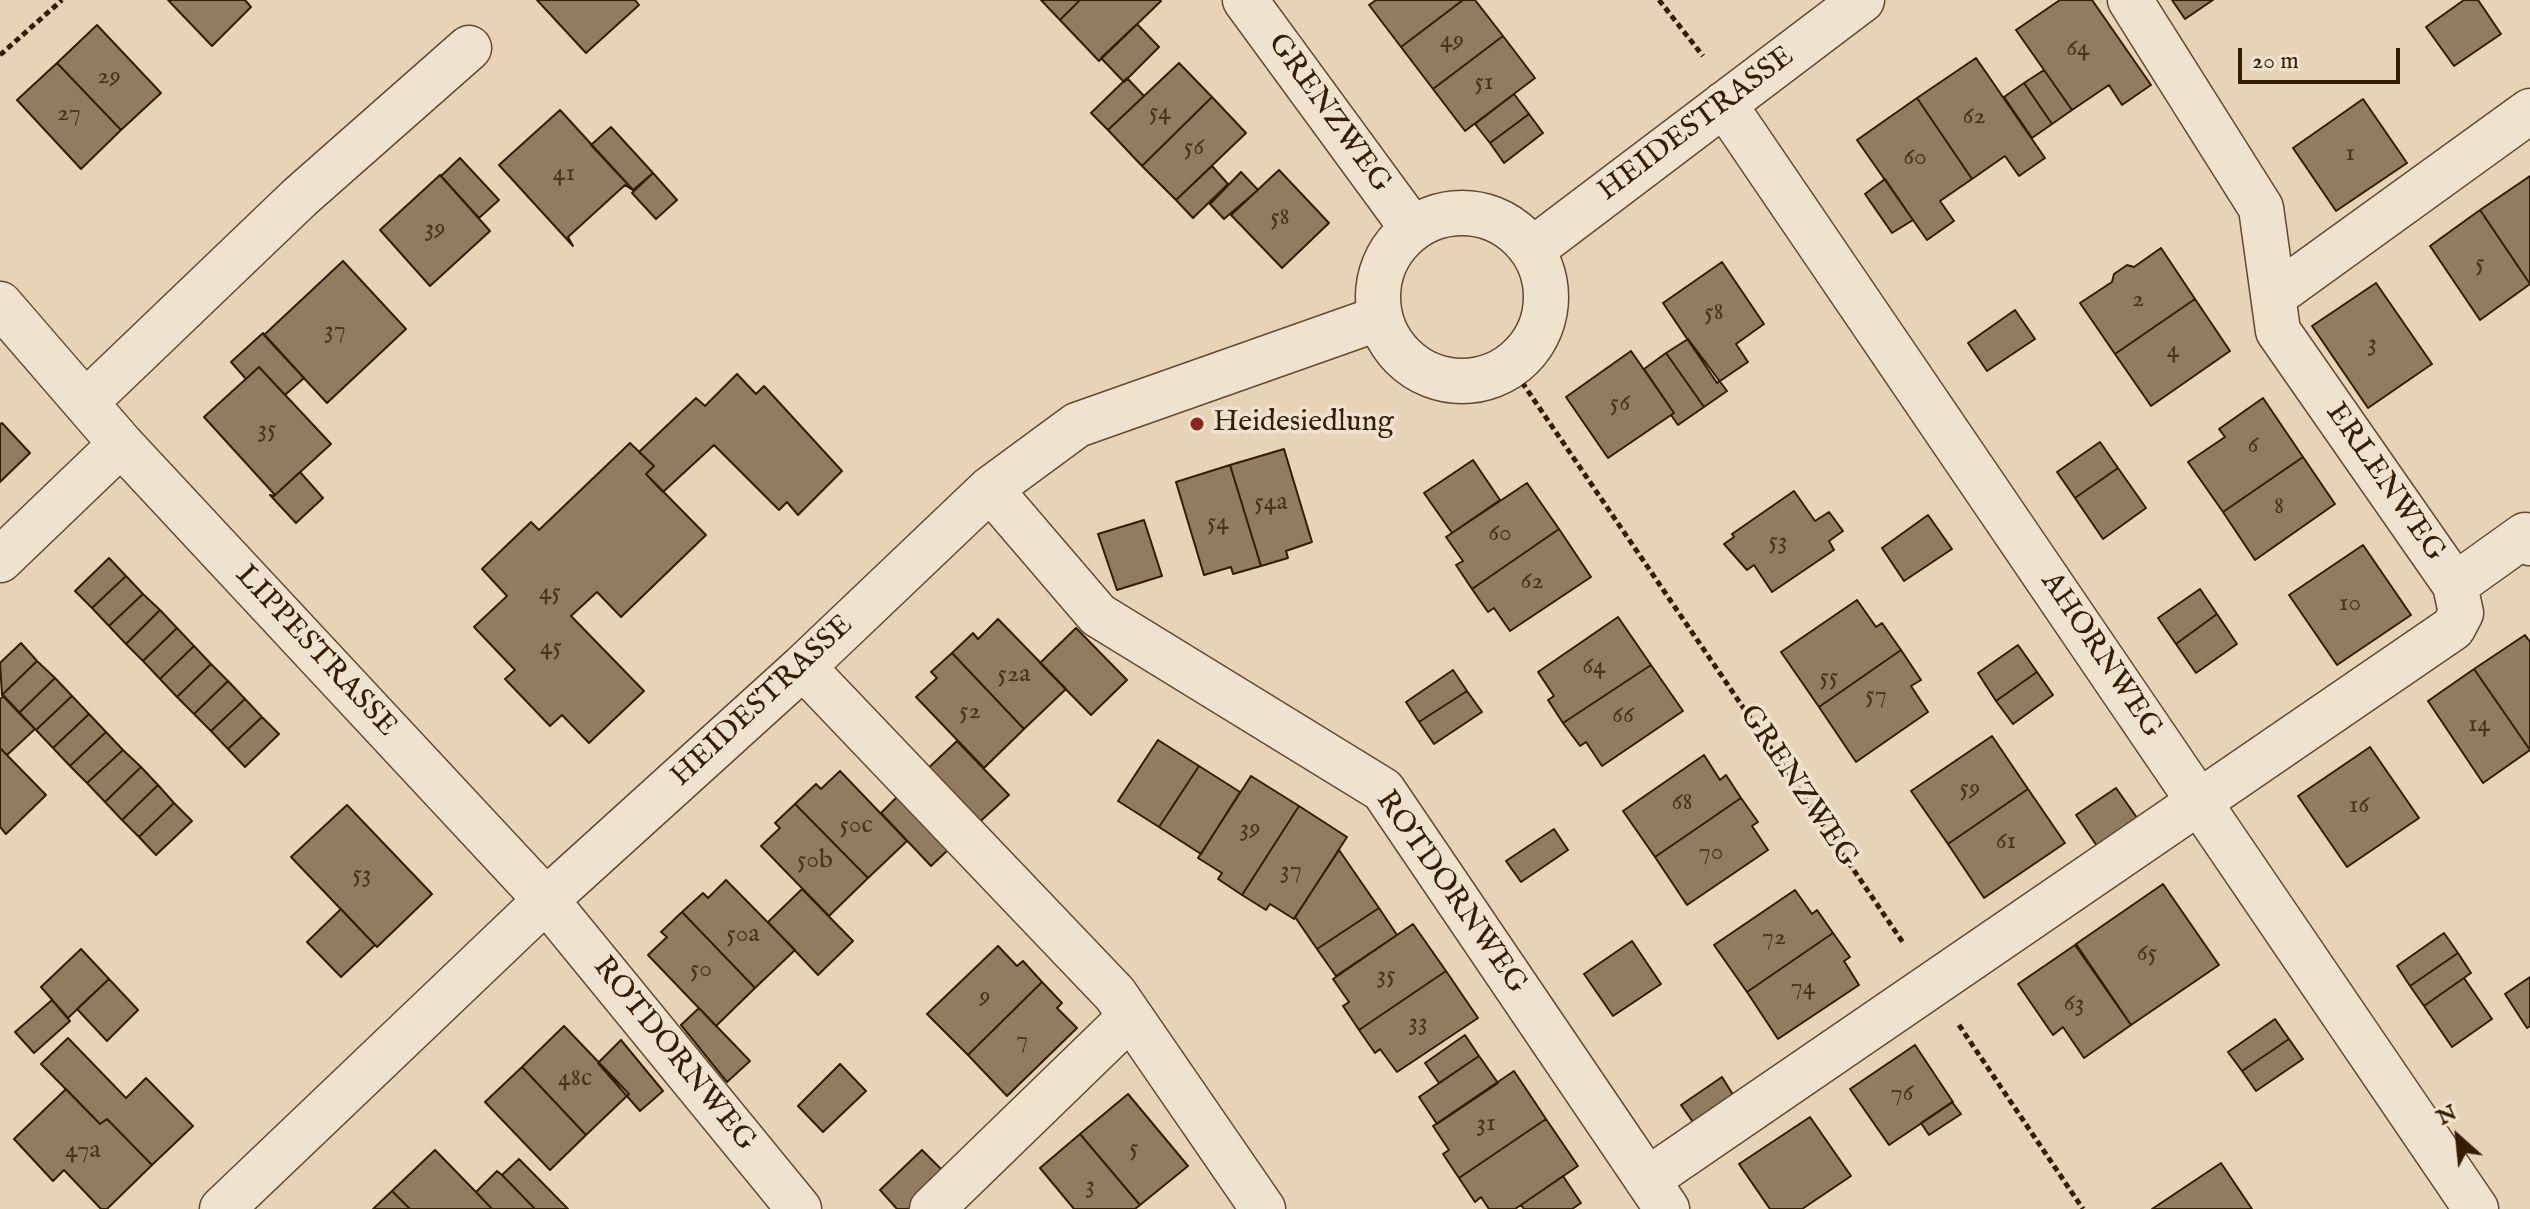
<!DOCTYPE html>
<html>
<head>
<meta charset="utf-8">
<style>
	body { margin:0 }
	#map { position:relative; width:2530px; height:1209px; overflow:hidden; background:#e7d4b7; font-family:"IM FELL English",serif }
	canvas { display:block }
	.north { position:absolute; left:2418px; top:1097px; width:80px; height:80px; -webkit-text-stroke:6px #efe3d0; paint-order:stroke; rotate:333deg; font-size:22px; font-weight:700; line-height:32px; text-align:center; color:#341d00 }
	.north::after { content:''; display:block; margin:auto; width:28px; height:36px; background:#341d00; clip-path:polygon(50% 0,100% 100%,50% 72%,0 100%) }
	.scale { position:absolute; left:2238px; top:48px; width:162px; height:36px; box-sizing:border-box; border:4px solid #341d00; border-top:0; padding-left:10px; font-size:24px; line-height:28px; white-space:nowrap; color:#341d00; -webkit-text-stroke:6px #efe3d0; paint-order:stroke }
</style>
</head>
<body>
<div id="map">
<canvas width="2530" height="1209"></canvas>
<div class="north">N</div>
<div class="scale">20 m</div>
</div>
<script>
const context = document.querySelector('canvas').getContext('2d');
context.lineJoin = 'round';
function paint(path, color) {
  context.fillStyle = color;
  context.fill(path, 'evenodd');
}
function shape(rows) {
  const path = new Path2D();
  for (const r of rows) {
    if (r.length === 3) {
      path.moveTo(r[0] + r[2], r[1]);
      path.arc(r[0], r[1], r[2], 0, 2 * Math.PI);
      continue;
    }
    path.moveTo(r[0], r[1]);
    for (let i = 2; i < r.length; i += 2) path.lineTo(r[i], r[i + 1]);
  }
  return path;
}
function stroke(path, color, width, dash) {
  context.strokeStyle = color;
  context.lineWidth = width;
  context.lineCap = dash ? 'butt' : 'round';
  context.setLineDash(dash || []);
  context.stroke(path);
}
function write(font, color, halo, rows, align = 'center') {
  context.font = font + ' "IM FELL English",serif';
  context.lineWidth = 7;
  context.setLineDash([]);
  context.textBaseline = 'middle';
  context.strokeStyle = halo;
  context.fillStyle = color;
  for (const [text, x, y, turn = 0] of rows) {
    context.save();
    context.translate(x, y);
    context.rotate((+turn || 0) * Math.PI / 180);
    context.textAlign = isNaN(turn) ? turn : align;
    if (halo) context.strokeText(text, 0, 0);
    context.fillText(text, 0, 0);
    context.restore();
  }
}
const building = shape([
	[168,0,245,0,251,7,212,46,168,0],
	[537,0,635,0,639,5,586,53,537,0],
	[1041,0,1080,0,1060,20,1041,0],
	[1080,0,1160,0,1161,1,1099,61,1060,20,1080,0],
	[1376,0,1463,0,1401,47,1369,5,1376,0],
	[1463,0,1475,0,1503,36,1433,89,1401,47,1463,0],
	[2060,0,2092,0,2151,85,2122,105,2109,85,2072,110,2016,30,2060,0],
	[2172,0,2213,0,2185,19,2172,0],
	[2464,0,2478,0,2501,34,2454,66,2426,27,2464,0],
	[1137,24,1159,47,1124,82,1101,58,1137,24],
	[97,25,161,93,121,130,57,63,97,25],
	[1503,36,1535,78,1465,131,1433,89,1503,36],
	[1976,58,2045,158,2019,176,2005,156,1972,179,1917,98,1976,58],
	[57,63,121,130,81,169,17,100,57,63],
	[1179,63,1212,97,1142,166,1108,130,1179,63],
	[2044,70,2072,110,2052,124,2024,83,2044,70],
	[1127,78,1144,96,1108,130,1091,113,1127,78],
	[2024,83,2052,124,2032,138,2004,97,2024,83],
	[1514,94,1529,114,1490,143,1475,124,1514,94],
	[1212,97,1246,133,1176,200,1142,166,1212,97],
	[1917,98,1972,179,1940,201,1954,221,1927,240,1857,140,1917,98],
	[2363,99,2407,163,2336,211,2293,148,2363,99],
	[560,110,634,191,625,185,568,237,573,246,499,165,560,110],
	[1529,114,1543,133,1504,163,1490,143,1529,114],
	[611,127,653,173,633,190,591,145,611,127],
	[460,158,499,200,479,218,441,176,460,158],
	[1212,166,1228,184,1193,218,1176,200,1212,166],
	[1279,170,1329,223,1282,268,1231,215,1279,170],
	[1241,172,1258,190,1224,219,1210,204,1241,172],
	[653,173,677,200,656,219,632,193,653,173],
	[440,175,490,231,430,286,380,230,440,175],
	[2530,176,2530,284,2480,210,2530,176],
	[1885,179,1913,220,1892,233,1865,194,1885,179],
	[2480,210,2530,284,2480,320,2430,246,2480,210],
	[2161,248,2195,299,2115,354,2080,303,2112,282,2114,274,2127,265,2134,267,2161,248],
	[343,261,406,329,327,403,264,335,343,261],
	[1722,262,1764,324,1736,344,1748,362,1717,383,1663,303,1722,262],
	[2376,283,2432,364,2368,408,2312,326,2376,283],
	[2195,299,2230,351,2151,406,2115,354,2195,299],
	[2015,310,2035,339,1987,371,1968,343,2015,310],
	[263,333,304,378,285,395,259,367,246,379,231,362,263,333],
	[1688,339,1727,391,1704,407,1666,353,1688,339],
	[1631,351,1674,413,1608,458,1566,397,1631,351],
	[1666,353,1704,407,1678,425,1671,415,1674,413,1644,369,1666,353],
	[259,367,331,444,275,495,204,417,259,367],
	[737,374,756,394,764,386,842,471,798,515,787,502,779,510,714,445,663,492,646,474,654,466,639,452,696,398,705,406,737,374],
	[2263,398,2303,457,2223,512,2188,462,2225,437,2219,429,2263,398],
	[2,423,30,453,0,482,0,424,2,423],
	[2100,442,2118,468,2075,498,2057,472,2100,442],
	[630,443,654,466,646,474,706,535,621,617,597,592,571,616,644,691,589,743,562,715,550,726,505,679,515,670,474,627,507,596,482,569,531,522,539,530,630,443],
	[1284,449,1312,542,1286,551,1288,558,1261,566,1230,465,1284,449],
	[2303,457,2335,504,2255,560,2223,512,2303,457],
	[1473,460,1500,500,1452,533,1424,493,1473,460],
	[1230,465,1261,566,1233,574,1231,567,1204,575,1176,482,1230,465],
	[2118,468,2146,508,2103,539,2075,498,2118,468],
	[300,472,323,498,296,523,270,495,274,496,300,472],
	[1527,483,1559,529,1472,589,1456,565,1463,561,1446,537,1527,483],
	[1794,491,1815,521,1829,512,1843,531,1829,541,1834,550,1772,592,1754,565,1747,570,1724,544,1734,537,1732,534,1794,491],
	[1928,515,1952,549,1904,581,1882,548,1928,515],
	[1144,520,1162,576,1117,590,1098,534,1144,520],
	[1559,529,1591,577,1510,631,1494,608,1488,612,1472,589,1559,529],
	[2363,545,2411,615,2337,665,2289,595,2363,545],
	[109,558,126,576,92,608,75,591,109,558],
	[126,576,143,594,109,626,92,608,126,576],
	[2200,589,2217,614,2176,644,2158,618,2200,589],
	[143,594,160,610,126,644,109,626,143,594],
	[1857,600,1876,627,1882,623,1901,650,1819,707,1781,652,1857,600],
	[160,610,177,628,143,661,126,644,160,610],
	[2217,614,2237,644,2196,673,2176,644,2217,614],
	[1618,617,1651,665,1563,723,1548,700,1554,696,1538,672,1618,617],
	[998,619,1066,689,1024,729,952,653,973,633,978,639,998,619],
	[177,628,194,646,160,679,143,661,177,628],
	[1076,628,1127,680,1091,715,1040,663,1076,628],
	[2525,635,2530,642,2530,750,2474,669,2525,635],
	[21,643,37,661,2,695,0,663,21,643],
	[2018,645,2037,672,1996,701,1978,673,2018,645],
	[194,646,211,664,177,697,160,679,194,646],
	[1901,650,1921,680,1911,686,1928,712,1856,762,1819,707,1901,650],
	[952,653,1024,729,984,768,916,697,937,678,931,672,952,653],
	[37,661,55,678,19,713,2,695,37,661],
	[211,664,228,681,194,714,177,697,211,664],
	[1651,665,1683,711,1602,766,1586,742,1580,746,1563,723,1651,665],
	[2474,669,2530,750,2483,783,2428,701,2474,669],
	[1453,670,1467,691,1419,722,1406,702,1453,670],
	[2037,672,2053,695,2013,724,1996,701,2037,672],
	[55,678,72,696,36,730,19,713,55,678],
	[228,681,245,699,211,731,194,714,228,681],
	[1467,691,1482,712,1434,744,1419,722,1467,691],
	[4,696,35,729,7,755,0,748,0,699,4,696],
	[72,696,89,714,53,748,36,730,72,696],
	[245,699,262,717,228,749,211,731,245,699],
	[89,714,106,732,70,766,53,748,89,714],
	[262,717,279,734,245,767,228,749,262,717],
	[106,732,123,750,87,783,70,766,106,732],
	[1992,736,2028,789,1948,844,1911,791,1992,736],
	[1158,740,1199,766,1159,827,1118,801,1158,740],
	[957,741,1009,795,973,828,922,774,957,741],
	[2370,747,2419,818,2347,867,2298,796,2370,747],
	[0,748,46,795,6,834,0,827,0,748],
	[123,750,141,767,105,802,87,783,123,750],
	[1704,755,1720,780,1726,775,1741,798,1655,857,1623,811,1704,755],
	[1199,766,1240,792,1201,854,1159,827,1199,766],
	[141,767,158,785,122,820,105,802,141,767],
	[840,771,907,841,868,878,795,804,816,784,821,789,840,771],
	[1251,776,1299,806,1242,895,1218,879,1222,873,1198,858,1251,776],
	[158,785,174,803,139,837,122,820,158,785],
	[2116,788,2140,822,2099,849,2076,815,2116,788],
	[2028,789,2065,843,1984,898,1948,844,2028,789],
	[898,796,949,849,931,866,881,813,898,796],
	[1741,798,1758,822,1752,826,1768,850,1687,905,1655,857,1741,798],
	[174,803,192,821,156,855,139,837,174,803],
	[795,804,868,878,829,916,761,846,780,828,775,823,795,804],
	[347,805,432,894,377,947,291,857,347,805],
	[1299,806,1347,837,1294,919,1270,904,1266,910,1242,895,1299,806],
	[1554,829,1568,850,1521,882,1506,861,1554,829],
	[1339,850,1379,908,1317,949,1295,917,1339,850],
	[726,880,795,950,755,988,682,912,703,893,708,898,726,880],
	[2163,884,2219,965,2131,1025,2076,944,2163,884],
	[802,889,853,941,818,975,768,922,802,889],
	[1795,890,1812,914,1817,910,1833,933,1747,992,1714,945,1795,890],
	[1379,908,1397,935,1336,976,1317,949,1379,908],
	[341,909,375,945,341,977,307,942,341,909],
	[682,912,755,988,716,1026,648,955,667,937,661,932,682,912],
	[1413,924,1446,971,1359,1030,1343,1006,1349,1002,1333,979,1413,924],
	[1833,933,1850,957,1844,961,1859,985,1778,1039,1747,992,1833,933],
	[2444,933,2458,953,2410,986,2397,966,2444,933],
	[1632,941,1661,984,1613,1016,1584,974,1632,941],
	[2075,945,2131,1025,2084,1058,2063,1027,2053,1035,2018,984,2075,945],
	[998,946,1017,966,1023,961,1042,982,968,1055,927,1014,998,946],
	[81,949,109,979,68,1018,41,987,81,949],
	[2458,953,2471,973,2424,1006,2410,986,2458,953],
	[1446,971,1478,1018,1397,1072,1380,1049,1375,1053,1359,1030,1446,971],
	[2530,977,2530,1026,2527,1028,2505,994,2530,977],
	[2464,978,2492,1019,2452,1047,2424,1006,2464,978],
	[109,979,138,1010,107,1041,77,1009,109,979],
	[1042,982,1062,1003,1057,1008,1077,1028,1007,1096,968,1055,1042,982],
	[52,1000,70,1021,34,1053,15,1032,52,1000],
	[699,1008,750,1061,727,1082,681,1025,699,1008],
	[2275,1019,2289,1039,2242,1071,2228,1052,2275,1019],
	[564,1026,629,1094,586,1135,522,1067,564,1026],
	[1465,1035,1479,1056,1439,1083,1425,1063,1465,1035],
	[68,1038,126,1098,146,1078,193,1126,152,1165,107,1119,100,1124,41,1064,68,1038],
	[2289,1039,2303,1059,2256,1091,2242,1071,2289,1039],
	[621,1040,663,1091,640,1111,598,1063,621,1040],
	[1915,1045,1953,1102,1889,1145,1850,1089,1915,1045],
	[1479,1056,1498,1083,1437,1124,1419,1097,1479,1056],
	[840,1064,866,1091,823,1132,798,1106,840,1064],
	[522,1067,586,1135,550,1170,485,1102,522,1067],
	[1514,1071,1546,1119,1459,1178,1443,1154,1449,1150,1433,1126,1514,1071],
	[1722,1077,1735,1098,1695,1125,1681,1105,1722,1077],
	[66,1089,100,1124,107,1119,152,1165,107,1209,101,1209,64,1170,53,1181,14,1139,66,1089],
	[1128,1094,1188,1166,1140,1205,1080,1134,1128,1094],
	[1952,1102,1961,1114,1929,1135,1921,1123,1952,1102],
	[1810,1117,1851,1176,1802,1209,1770,1209,1739,1164,1810,1117],
	[1546,1119,1578,1166,1515,1209,1489,1209,1481,1197,1475,1202,1459,1178,1546,1119],
	[1080,1134,1140,1205,1135,1209,1074,1209,1040,1168,1080,1134],
	[435,1150,476,1192,492,1209,410,1209,392,1191,435,1150],
	[922,1150,948,1176,914,1209,897,1209,880,1190,922,1150],
	[519,1159,568,1209,535,1209,502,1175,519,1159],
	[2221,1163,2252,1209,2152,1209,2221,1163],
	[497,1171,502,1175,535,1209,492,1209,476,1192,497,1171],
	[1563,1176,1581,1203,1572,1209,1524,1209,1521,1205,1563,1176],
	[392,1191,410,1209,373,1209,392,1191]
]);
paint(building, '#917c5f');
stroke(building, '#341d00', 2);
const minor = shape([
	[1245,0,1412,228],
	[2130,0,2261,208,2278,331,2455,585,2525,535,2530,543],
	[1724,104,2476,1209],
	[1462,297,84],
	[1533,249,1862,0],
	[2274,296,2530,111],
	[0,304,121,444,546,900,799,1209],
	[87,401,300,197,469,48],
	[990,489,1098,615,1383,790,1667,1209],
	[0,560,121,444],
	[803,667,1115,994,1263,1209],
	[1647,1180,2453,628,2461,613,2455,585],
	[222,1209,546,900,803,667,990,489,1077,425,1380,318],
	[932,1209,1130,1017]
]);
stroke(minor, '#614b2e', 47);
stroke(shape([
	[1659,0,1703,56],
	[0,55,62,0],
	[1511,366,1904,944],
	[1959,1025,2083,1209]
]), '#341d00', 5, [6, 4]);
stroke(minor, '#efe3d0', 44);
for (const [x, y, r, color] of [
	[1197,424,8,"#8f2418"]
]) {
  const dot = new Path2D();
  dot.arc(x, y, r, 0, 2 * Math.PI);
  context.fillStyle = color;
  context.fill(dot);
  stroke(dot, '#efe3d0', 3);
}
write('26px', '#4b3518', null, [
	["49",1452,42],
	["64",2078,50],
	["29",109,78],
	["51",1484,84],
	["54",1160,114],
	["27",69,115],
	["62",1974,118],
	["56",1194,149],
	["1",2350,155],
	["60",1915,159],
	["41",564,175],
	["58",1280,219],
	["39",435,230],
	["5",2480,265],
	["2",2138,301],
	["58",1714,314],
	["37",335,332],
	["3",2372,345],
	["4",2173,352],
	["56",1620,405],
	["35",267,431],
	["6",2253,447],
	["54a",1271,504],
	["8",2279,508],
	["54",1218,524],
	["60",1500,535],
	["53",1778,543],
	["62",1532,583],
	["45",550,594],
	["10",2350,605],
	["45",551,649],
	["64",1594,668],
	["52a",1014,676],
	["55",1829,679],
	["57",1876,697],
	["52",970,713],
	["66",1623,717],
	["14",2479,726],
	["59",1970,790],
	["68",1682,804],
	["16",2359,807],
	["50c",856,827],
	["39",1250,830],
	["61",2006,843],
	["70",1711,854],
	["50b",815,862],
	["37",1291,872],
	["53",362,876],
	["50a",743,936],
	["72",1774,939],
	["65",2147,955],
	["50",701,971],
	["35",1386,977],
	["74",1803,989],
	["9",985,998],
	["63",2074,1005],
	["33",1418,1024],
	["7",1022,1042],
	["48c",575,1080],
	["76",1902,1095],
	["31",1486,1125],
	["5",1134,1150],
	["47a",83,1152],
	["3",1090,1187]
]);
write('30px', '#341d00', '#efe3d0', [
	["GRENZWEG",1328,114,54],
	["HEIDESTRASSE",1697,125,-37],
	["ERLENWEG",2384,483,55],
	["LIPPESTRASSE",315,652,47],
	["AHORNWEG",2100,656,56],
	["HEIDESTRASSE",763,702,-43],
	["GRENZWEG",1797,787,56],
	["ROTDORNWEG",1450,893,55],
	["ROTDORNWEG",673,1055,51]
]);
write('30px', '#341d00', '#efe3d0', [
	["Heidesiedlung",1213,424]
], 'left');
</script>
</body>
</html>
